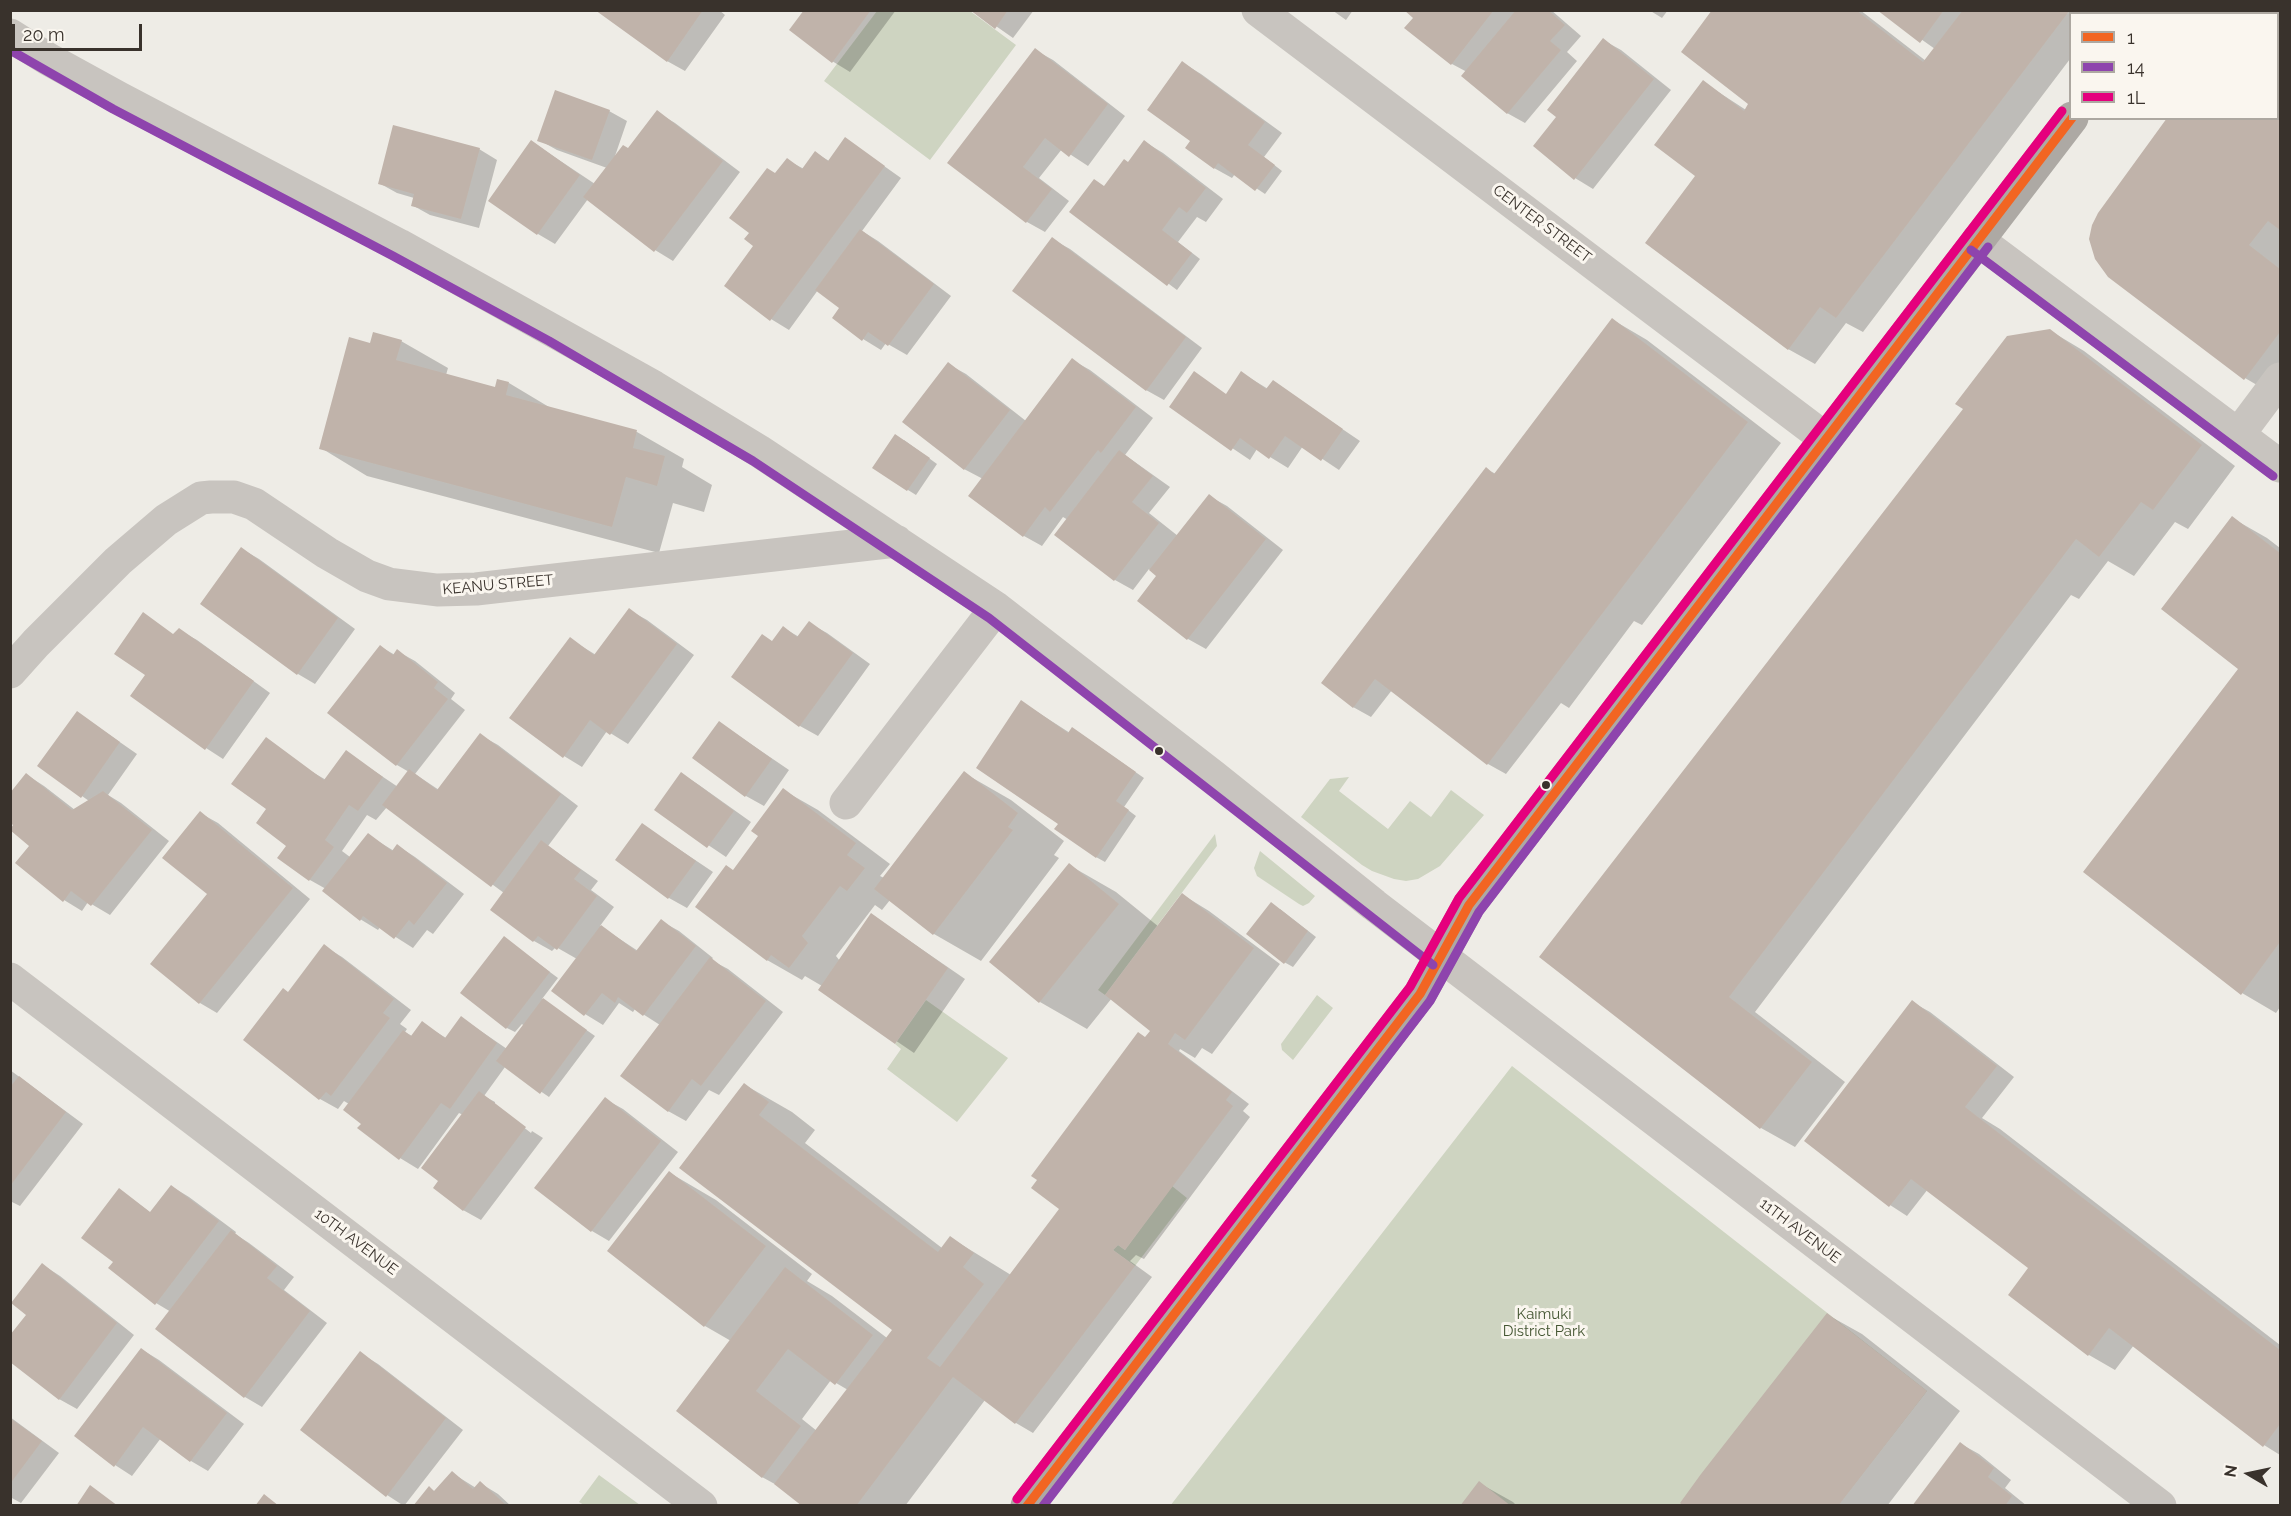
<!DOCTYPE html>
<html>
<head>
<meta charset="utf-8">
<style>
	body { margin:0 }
	#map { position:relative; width:2291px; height:1516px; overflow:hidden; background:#eeece6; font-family:Raleway,sans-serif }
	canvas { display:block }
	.frame { position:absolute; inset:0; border:12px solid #39322c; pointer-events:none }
	.legend { position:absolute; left:2069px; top:12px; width:210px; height:108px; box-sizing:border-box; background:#faf6ef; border:2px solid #ada8a1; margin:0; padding:8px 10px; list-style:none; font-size:18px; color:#39322c }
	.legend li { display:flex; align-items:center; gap:12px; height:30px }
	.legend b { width:30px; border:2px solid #ada8a1 }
	.north { position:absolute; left:2219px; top:1444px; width:60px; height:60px; -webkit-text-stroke:4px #faf6ef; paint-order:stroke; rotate:279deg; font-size:16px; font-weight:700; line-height:24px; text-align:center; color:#39322c }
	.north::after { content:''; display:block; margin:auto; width:21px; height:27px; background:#39322c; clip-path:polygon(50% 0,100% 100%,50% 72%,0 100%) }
	.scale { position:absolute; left:12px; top:24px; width:130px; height:27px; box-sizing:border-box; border:3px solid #39322c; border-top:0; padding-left:8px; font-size:18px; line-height:21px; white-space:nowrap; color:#39322c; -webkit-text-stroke:4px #faf6ef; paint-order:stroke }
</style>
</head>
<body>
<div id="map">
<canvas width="2291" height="1516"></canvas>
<div class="frame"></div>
<ul class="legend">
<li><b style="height:8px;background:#f26522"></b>1</li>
<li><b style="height:8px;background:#8e44ad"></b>14</li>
<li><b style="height:8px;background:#e5007d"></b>1L</li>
</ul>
<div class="north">N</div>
<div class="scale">20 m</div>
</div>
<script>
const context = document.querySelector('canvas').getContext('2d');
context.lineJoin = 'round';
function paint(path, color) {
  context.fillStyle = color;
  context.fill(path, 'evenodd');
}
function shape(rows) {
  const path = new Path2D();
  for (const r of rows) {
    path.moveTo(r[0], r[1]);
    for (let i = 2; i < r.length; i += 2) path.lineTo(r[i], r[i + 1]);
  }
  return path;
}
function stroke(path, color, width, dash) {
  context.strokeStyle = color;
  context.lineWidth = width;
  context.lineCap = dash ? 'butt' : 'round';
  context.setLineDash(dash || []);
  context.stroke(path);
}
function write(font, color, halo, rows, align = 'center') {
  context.font = font + ' Raleway,sans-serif';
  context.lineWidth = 6;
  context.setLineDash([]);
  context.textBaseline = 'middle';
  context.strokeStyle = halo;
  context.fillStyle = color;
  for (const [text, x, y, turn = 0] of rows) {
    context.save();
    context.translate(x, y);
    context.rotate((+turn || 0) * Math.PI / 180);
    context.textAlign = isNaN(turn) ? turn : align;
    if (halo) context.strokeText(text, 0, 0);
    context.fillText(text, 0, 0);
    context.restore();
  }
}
paint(shape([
	[877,11,970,11,1016,45,930,160,824,81],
	[1349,777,1339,791,1388,829,1410,801,1431,817,1451,790,1484,815,1440,866,1418,879,1406,881,1394,879,1372,871,1362,865,1301,817,1330,779],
	[1215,834,1217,846,1105,995,1098,990],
	[1260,851,1315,896,1309,903,1303,906,1299,904,1257,876,1254,868],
	[1317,995,1333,1008,1293,1060,1282,1050,1281,1044],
	[926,1000,1008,1058,957,1122,887,1069,901,1049,895,1044],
	[1512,1066,1927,1391,1838,1505,1170,1506],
	[1172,1186,1187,1198,1135,1266,1113,1250,1118,1245,1125,1250],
	[599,1475,640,1505,584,1505,579,1502]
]), '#ced4c1');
paint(shape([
	[598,10,719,10,725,15,685,71,667,61],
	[806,10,896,10,850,72,832,61],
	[973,10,1034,10,1013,38],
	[1332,10,1353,10,1346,20],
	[1406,10,1551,10,1581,36,1567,52,1577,61,1525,123,1507,113,1467,72,1452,64,1406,28,1415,18],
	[1649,10,1668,10,1662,18],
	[1714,10,1860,10,1926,61,1935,49,1880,10,2107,10,2105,14,2070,14,2070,59,1863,332,1846,323,1815,364,1788,349,1697,176,1703,82,1746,110,1751,104],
	[2249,10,2280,10,2279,398,2245,378,2109,275,2278,118,2278,14],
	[1603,40,1621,50,1671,90,1593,189,1575,178],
	[1035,50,1053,60,1125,116,1088,166,1062,149,1039,178,1069,201,1045,232,1027,222,949,163],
	[1183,63,1201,74,1282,133,1264,157,1282,171,1265,194,1235,174,1232,178,1214,168,1192,141],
	[609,111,627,121,615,156,629,150,657,112,675,123,740,172,673,261,655,250,588,199,555,244,538,234,532,142,595,184,607,168,557,150,539,140],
	[846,139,901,178,862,231,878,241,951,296,907,355,886,343,881,350,863,339,842,307,818,290,789,330,771,319,756,246,775,175,787,160,804,169,816,153,829,161],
	[1145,142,1163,153,1223,199,1206,222,1197,217,1178,242,1200,259,1177,290,1072,212,1105,187,1128,163],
	[479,149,497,160,479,228,430,215,412,205,414,198,397,193,379,183],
	[1052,239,1070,249,1202,348,1164,400,1146,390],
	[1613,320,1647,340,1781,443,1642,625,1634,621,1569,708,1561,703,1506,774,1488,764,1392,690,1371,717,1353,707,1486,469,1496,474],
	[2049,330,2084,351,2235,466,2188,529,2175,522,2134,576,2108,561,2079,599,2071,595,1755,1012,1845,1082,1795,1147,1761,1128,1541,957,1965,409],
	[401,341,448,368,446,375,495,388,509,383,554,410,637,432,684,459,682,467,712,485,704,512,673,503,659,553,367,476,321,448,371,345],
	[1072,360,1090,370,1153,418,1125,455,1170,487,1149,513,1178,536,1209,496,1227,506,1283,550,1206,649,1188,639,1139,601,1158,576,1149,569,1133,590,1115,580,1056,535,1068,520,1063,517,1042,546,1024,536,970,496,983,479,964,469,948,364,966,374,1026,421],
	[1242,373,1268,389,1273,382,1360,441,1339,470,1303,446,1288,468,1257,449,1250,460,1171,407,1227,395],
	[904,440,937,464,916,495,908,490],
	[2232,518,2267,538,2280,548,2280,1007,2276,1013,2242,993,2241,669],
	[242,549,259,559,355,629,315,684,298,674],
	[629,610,647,620,694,655,628,744,607,731,582,767,564,756,570,639,596,655],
	[809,623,827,633,870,664,818,736,800,726,733,676,773,642,784,628,799,637],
	[179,630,197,640,270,693,223,759,206,748,175,636],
	[381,647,395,655,397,651,415,661,455,693,451,699,465,710,415,774,439,790,480,735,498,745,578,806,548,846,598,881,591,890,614,907,600,926,638,951,661,921,679,931,713,958,711,960,728,969,783,1012,719,1095,709,1090,686,1121,668,1111,660,1025,635,1009,633,1012,619,1003,603,1025,585,1014,577,959,556,947,552,951,534,941,504,893,387,807,376,820,367,815,342,851,350,857,368,835,394,851,398,846,415,857,464,894,433,934,427,930,413,948,380,927,378,930,360,919,326,889,310,880,288,846,309,770,326,780,346,752,398,787,409,772,397,765],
	[1022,702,1070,733,1081,734,1144,778,1124,807,1136,816,1105,862,1096,857,1060,824],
	[78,713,137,754,108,795,121,803,169,841,110,915,88,902,82,911,64,900,31,845,15,824,27,775,44,786,75,810,89,801,82,796],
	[720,723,789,770,764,806,746,796],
	[964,773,1011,800,1064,841,1054,855,1059,858,981,961,934,934,890,900,882,910,875,905,836,956,840,961,872,915,965,979,914,1053,820,989,822,986,805,976,802,980,767,960,734,871,760,836,783,790,818,810,890,864,880,876,884,878],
	[682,774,699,785,751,822,726,857,656,810],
	[200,813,218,823,310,899,217,1013,200,1003,209,893],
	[643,825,713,872,687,908,669,898,617,860],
	[1069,865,1116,892,1159,927,1183,895,1209,911,1280,964,1212,1054,1202,1048,1195,1058,1180,1049,1179,1051,1249,1104,1243,1111,1250,1117,1144,1259,1136,1255,1130,1261,1152,1277,1033,1433,1016,1423,985,1400,905,1506,805,1506,782,1488,762,1477,731,1341,705,1326,609,1251,670,1173,716,1200,812,1274,807,1281,832,1296,887,1338,894,1330,681,1168,745,1085,792,1112,815,1130,805,1143,942,1248,951,1238,1011,1275,1061,1209,1146,1038,1159,1038,1112,998,1087,1029,1040,1002],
	[831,1380,848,1390,817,1431,802,1419],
	[1280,909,1316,937,1293,967,1284,962],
	[504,938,558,978,542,999,595,1036,549,1097,505,1067,484,1096,495,1102,495,1105,531,1133,532,1131,543,1138,481,1220,463,1210,440,1181,463,1115,459,1113,418,1169,400,1158,363,1123,349,1104,344,1101,338,1109,320,1099,245,1040,289,993,324,946,342,957,411,1010,400,1024,407,1029,405,1032,412,1036,422,1023,446,1038,462,1018,507,1049,524,1026,522,1024,515,1032,507,1028],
	[1912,1002,1930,1012,2014,1077,1982,1118,2000,1129,2280,1345,2280,1455,2264,1445,2134,1345,2115,1370,2089,1355,2030,1267,1928,1189,1907,1216,1890,1205],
	[10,1070,83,1124,20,1206,10,1201],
	[605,1099,623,1109,678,1152,609,1241,592,1231],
	[171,1186,189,1197,236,1232,235,1234,249,1243,294,1277,284,1290,327,1323,262,1407,245,1397,171,1312,156,1303,110,1268,115,1262,120,1190,151,1213],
	[43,1265,60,1276,134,1335,77,1409,59,1399,28,1315],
	[1828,1315,1862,1334,1960,1411,1887,1506,1685,1506],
	[141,1349,159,1360,244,1424,208,1471,191,1461,161,1438,132,1476,115,1465],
	[360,1353,378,1364,463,1430,404,1506,387,1495],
	[10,1417,59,1453,21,1503,10,1497],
	[1961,1444,1979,1454,2011,1480,2005,1488,2027,1506,1914,1506],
	[452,1473,476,1488,480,1483,498,1494,511,1506,415,1506,430,1488,435,1492],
	[1479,1483,1513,1502,1517,1506,1462,1506]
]), '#0003');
paint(shape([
	[595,10,703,10,667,62],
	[804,10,871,10,832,63,789,30],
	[970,10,1008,10,995,29],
	[1404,10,1494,10,1451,65,1404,28,1413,18],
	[1516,10,1548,10,1565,25,1550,41,1561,50,1507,114,1461,76],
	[1712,10,1856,10,1923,62,1963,10,2070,10,1836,318,1820,307,1788,350,1645,243,1695,176,1654,145,1703,80,1744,111,1748,104,1681,52],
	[1877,10,1944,10,1920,43],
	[2247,10,2280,10,2280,230,2268,221,2249,245,2280,269,2280,332,2244,380,2108,277,2095,259,2089,239,2092,225,2098,213,2167,118,2278,118,2278,14,2245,14],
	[1603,38,1654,79,1574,180,1533,146,1556,117,1547,110],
	[1035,48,1108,104,1069,157,1045,138,1023,167,1052,189,1026,223,947,163],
	[1182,61,1265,122,1248,145,1275,165,1255,191,1218,163,1214,169,1185,148,1190,141,1147,110],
	[555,90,610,110,592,160,537,141],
	[657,110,723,161,654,252,583,197,623,145,628,148],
	[393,125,480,148,461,219,411,206,414,194,378,184],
	[845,137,885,166,770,321,724,286,753,246,744,239,749,233,729,218,767,168,775,173,787,158,802,169,815,151,828,161],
	[531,140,580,175,537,235,488,201],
	[1144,140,1206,188,1187,213,1179,207,1162,230,1192,253,1167,286,1069,212,1094,179,1104,186,1124,159,1128,162],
	[860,229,934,284,888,346,868,332,862,341,832,318,839,308,815,290],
	[1052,237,1186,337,1146,391,1012,291],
	[1612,318,1748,422,1487,765,1375,679,1353,708,1321,683,1486,467,1494,474],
	[2050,329,2202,445,2153,510,2141,502,2099,557,2076,539,1729,997,1812,1062,1760,1129,1539,957,1963,409,1955,404,2007,336],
	[373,332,402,340,396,360,495,387,497,379,509,382,506,395,637,430,633,448,665,456,657,486,626,477,612,527,319,449,349,337,370,343],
	[1072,358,1136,407,1101,453,1098,450,1050,512,1045,507,1023,537,968,496],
	[948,362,1010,410,964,470,902,422],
	[1194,371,1226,394,1241,371,1266,389,1273,380,1343,429,1321,461,1285,436,1269,459,1240,438,1231,451,1169,407],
	[895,434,930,458,907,491,872,468],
	[1119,450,1153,476,1132,502,1159,523,1114,581,1054,535],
	[1209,494,1266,539,1187,640,1137,601,1156,576,1149,570],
	[2232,516,2280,553,2280,942,2241,995,2083,872,2238,669,2161,609],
	[241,547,338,618,297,675,200,604],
	[629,608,677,644,610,735,590,720,563,758,509,718,570,637,594,655],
	[143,612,173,634,179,628,254,681,205,750,130,696,145,675,114,654],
	[809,621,853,653,799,727,731,677,762,634,772,641,783,626,797,637],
	[380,645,393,655,397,649,438,682,434,688,448,699,396,766,327,713],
	[1021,700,1068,733,1072,727,1136,772,1116,801,1129,810,1096,858,1054,829,1058,824,976,768],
	[77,711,120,742,81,798,37,766],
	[719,721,772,759,745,797,692,758],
	[480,733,561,794,491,887,382,805,409,769,437,790],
	[266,737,324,780,346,750,383,777,358,811,349,805,325,840,334,847,309,881,277,858,286,846,256,823,266,809,231,784],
	[964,771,1018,813,1008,827,1013,830,933,935,874,889],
	[681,772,734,811,707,848,654,810],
	[26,773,72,810,103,791,152,830,91,906,71,891,63,902,15,863,29,846,10,830,13,825,10,823,10,793],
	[783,788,856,843,847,855,865,868,847,891,840,886,802,936,808,943,789,968,771,955,767,961,695,907,726,865,733,870,758,836,751,831],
	[200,811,293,888,199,1004,150,964,207,894,162,858],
	[642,823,696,861,668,899,615,860],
	[368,833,392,851,397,844,447,883,414,925,409,920,394,939,363,916,360,921,322,891],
	[541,840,581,870,574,879,597,896,557,950,538,936,533,942,490,910],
	[1069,863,1119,904,1039,1003,989,962],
	[1182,893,1254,948,1185,1040,1175,1033,1168,1044,1232,1092,1226,1100,1233,1106,1125,1250,1118,1245,1113,1250,1135,1266,1015,1424,953,1377,856,1506,802,1506,774,1484,892,1330,679,1168,744,1083,769,1102,759,1115,938,1252,950,1236,974,1253,963,1267,984,1284,927,1358,940,1367,1059,1209,1031,1188,1037,1180,1031,1176,1138,1032,1145,1037,1150,1031,1105,995],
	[1271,902,1308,931,1284,964,1246,934],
	[871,913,948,968,895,1044,818,990],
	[661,919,696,946,643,1016,618,997,615,1003,602,993,584,1016,551,991,601,925,636,951],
	[504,936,550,972,506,1029,460,993],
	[324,944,394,999,383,1013,390,1018,331,1096,326,1092,319,1100,243,1040,283,988,288,992],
	[710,957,766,1001,701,1086,692,1079,668,1112,620,1076],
	[543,998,587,1030,540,1094,496,1061],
	[1912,1000,1997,1066,1965,1107,2280,1350,2280,1424,2263,1447,2109,1328,2088,1356,2008,1295,2028,1268,1911,1179,1889,1207,1804,1141],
	[461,1016,497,1043,450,1109,441,1103,399,1160,357,1128,361,1124,343,1110,403,1030,411,1036,422,1021,445,1038],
	[19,1076,66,1112,10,1186,10,1087],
	[479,1091,526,1127,463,1211,433,1188,438,1181,421,1168],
	[605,1097,661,1141,591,1232,534,1188],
	[669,1171,766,1246,704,1327,607,1251],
	[171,1185,219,1221,155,1305,108,1268,113,1262,81,1238,119,1188,150,1212],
	[231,1230,277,1266,267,1278,310,1311,244,1398,155,1329],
	[42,1263,117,1323,59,1400,10,1362,10,1335,26,1315,11,1303],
	[785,1267,873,1335,835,1385,788,1349,756,1391,801,1426,762,1478,676,1411],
	[1827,1313,1927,1391,1838,1506,1683,1506,1680,1503,1701,1474],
	[141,1348,227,1413,190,1462,143,1427,114,1467,74,1436],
	[360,1351,446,1418,386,1497,300,1430],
	[10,1418,42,1441,10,1484],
	[1960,1442,1994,1468,1988,1477,2012,1496,2005,1506,1912,1506],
	[452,1471,473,1489,480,1481,507,1506,413,1506,429,1486,434,1491],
	[1479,1481,1511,1506,1460,1506],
	[90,1485,118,1506,76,1506],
	[264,1494,279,1506,255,1506]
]), '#c0b3aa');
stroke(shape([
	[1258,10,1826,439],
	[10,35,48,59,119,98,399,245,654,387,759,451,996,608,1213,776,1374,905,2160,1506],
	[1978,240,2280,466],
	[2238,435,2280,379],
	[10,672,36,643,118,561,166,520,201,498,211,497,234,497,254,504,327,553,367,576,389,584,437,590,476,589,896,541],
	[846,803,996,608],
	[10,979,701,1506]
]), '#c8c4bf', 33);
stroke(shape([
	[2152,14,2155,10],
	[1027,1506,1420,994,1469,905,2072,118]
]), '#ada9a4', 33);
stroke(shape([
	[1027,1506,1420,994,1469,905,2072,118]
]), '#f26522', 9);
stroke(shape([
	[10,50,113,109,393,256,549,341,753,461,989,618,1433,965],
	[1971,250,2273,476],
	[1043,1506,1430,1001,1479,912,1988,247]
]), '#8e44ad', 9);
stroke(shape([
	[1017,1499,1410,987,1459,898,2062,111]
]), '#e5007d', 9);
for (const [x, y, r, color] of [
	[1159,751,5,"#39322c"],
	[1546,785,5,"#39322c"]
]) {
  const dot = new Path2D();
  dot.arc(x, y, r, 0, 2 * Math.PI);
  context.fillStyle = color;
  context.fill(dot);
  stroke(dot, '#faf6ef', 2);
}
write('15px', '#39322c', '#faf6ef', [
	["CENTER STREET",1542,224,37],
	["KEANU STREET",498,585,-5],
	["11TH AVENUE",1800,1231,37],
	["10TH AVENUE",356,1242,37]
]);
write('15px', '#445632', '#faf6ef', [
	["Kaimuki",1544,1314],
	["District Park",1544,1331]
]);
</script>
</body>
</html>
